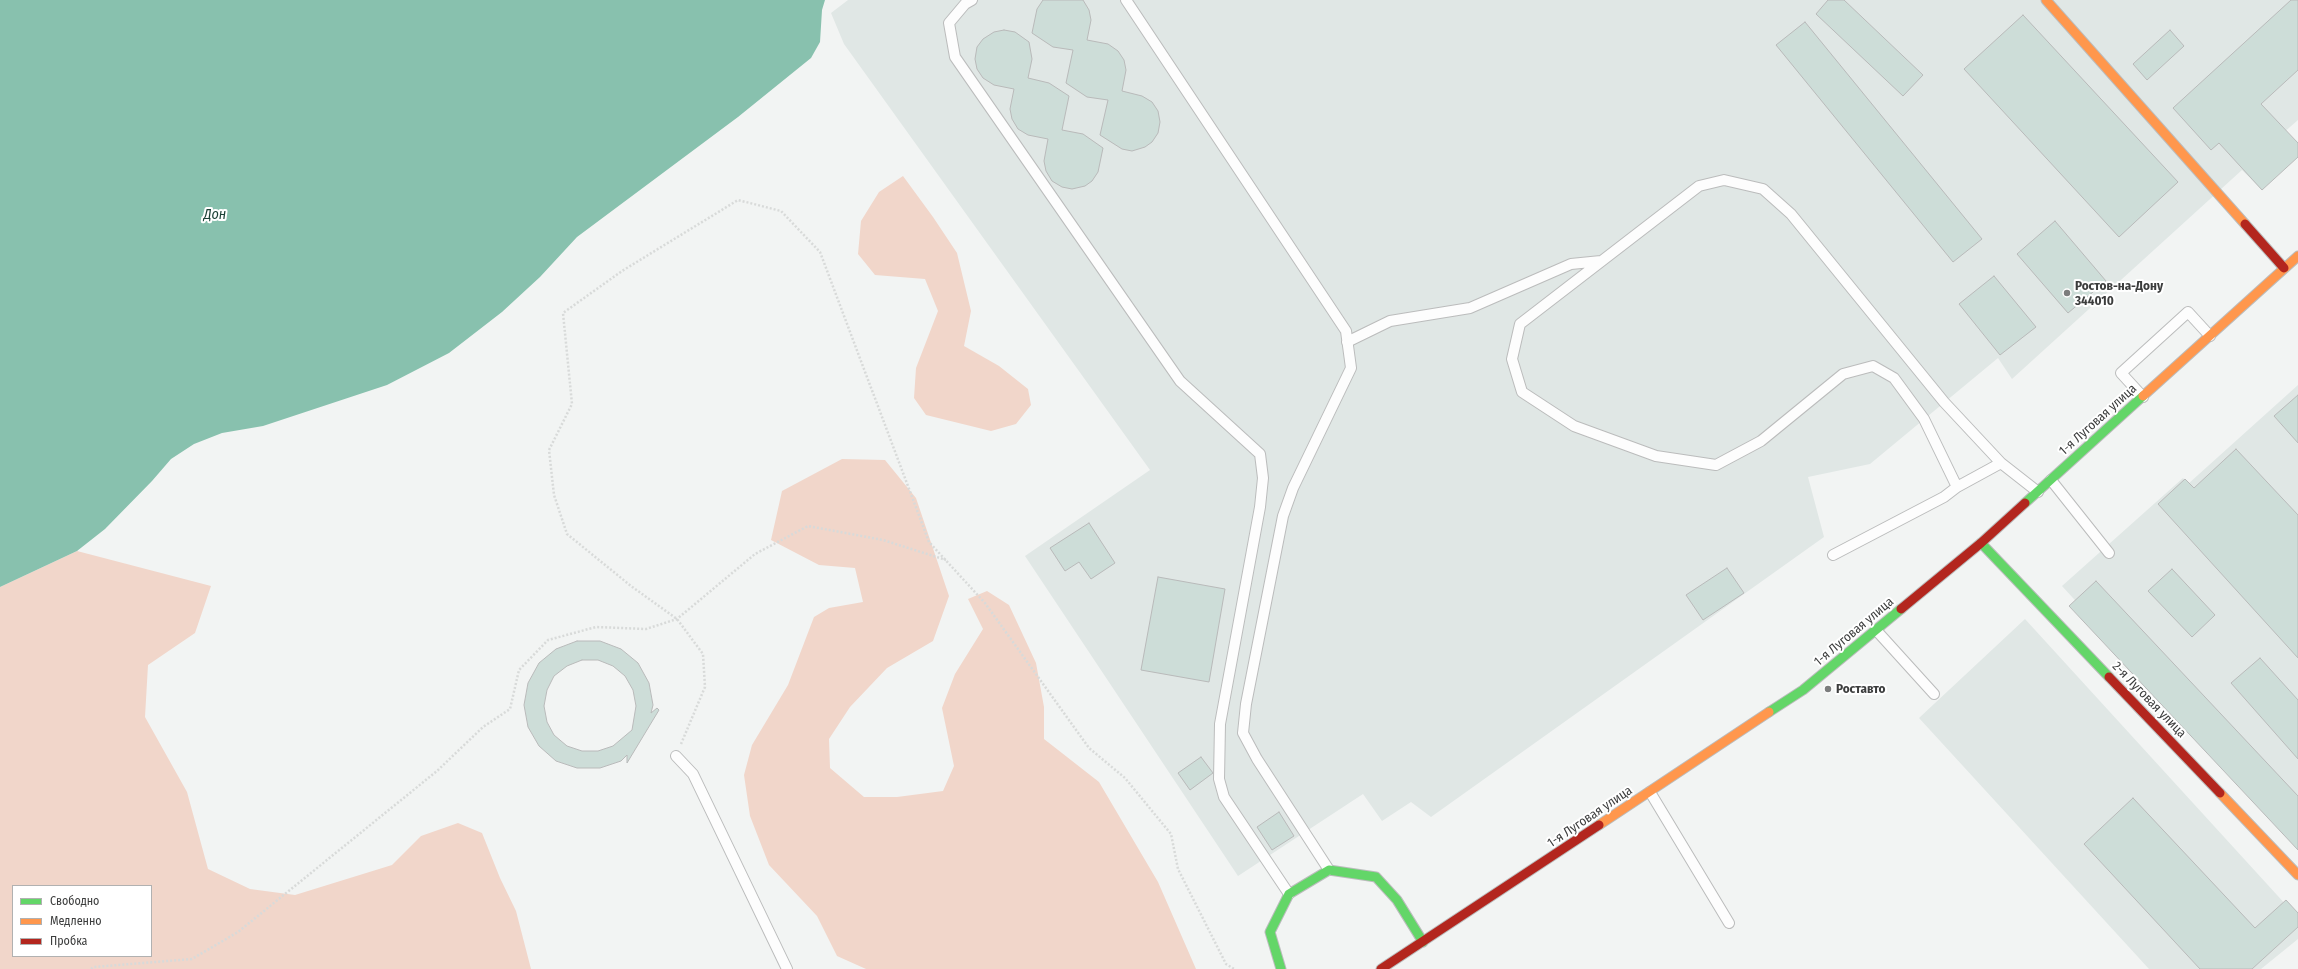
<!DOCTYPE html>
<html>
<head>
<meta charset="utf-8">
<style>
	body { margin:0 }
	#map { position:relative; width:2298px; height:969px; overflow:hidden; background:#f2f4f3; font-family:"Fira Sans Condensed",sans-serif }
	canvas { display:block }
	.legend { position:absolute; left:12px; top:885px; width:140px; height:72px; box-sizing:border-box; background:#fff; border:1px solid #b1b1b1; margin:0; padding:5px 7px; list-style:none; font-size:12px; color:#3c3d3d }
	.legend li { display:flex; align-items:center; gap:8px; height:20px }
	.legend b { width:20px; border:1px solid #b1b1b1 }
</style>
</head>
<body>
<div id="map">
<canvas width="2298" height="969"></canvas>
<ul class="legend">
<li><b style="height:5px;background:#63d668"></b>Свободно</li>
<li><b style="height:5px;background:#ff974d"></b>Медленно</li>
<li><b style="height:5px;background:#b3261e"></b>Пробка</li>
</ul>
</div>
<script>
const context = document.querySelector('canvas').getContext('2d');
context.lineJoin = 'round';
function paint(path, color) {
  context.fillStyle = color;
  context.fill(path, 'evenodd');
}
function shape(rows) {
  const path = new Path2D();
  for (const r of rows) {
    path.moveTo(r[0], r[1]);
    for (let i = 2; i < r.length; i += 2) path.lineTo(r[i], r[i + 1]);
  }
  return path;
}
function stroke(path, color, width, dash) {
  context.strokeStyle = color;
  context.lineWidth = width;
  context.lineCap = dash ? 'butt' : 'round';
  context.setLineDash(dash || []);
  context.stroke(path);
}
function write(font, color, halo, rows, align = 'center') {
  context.font = font + ' "Fira Sans Condensed",sans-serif';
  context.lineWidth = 4;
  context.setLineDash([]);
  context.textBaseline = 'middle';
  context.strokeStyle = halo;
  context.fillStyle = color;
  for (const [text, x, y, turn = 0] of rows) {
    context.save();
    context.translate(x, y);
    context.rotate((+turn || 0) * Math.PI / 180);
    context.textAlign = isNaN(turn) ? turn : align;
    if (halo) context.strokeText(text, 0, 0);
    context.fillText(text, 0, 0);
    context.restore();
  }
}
paint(shape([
	[848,0,2298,0,2298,120,2282,134,2298,154,2262,190,2242,170,2012,379,1998,358,1870,464,1808,477,1824,537,1431,817,1411,802,1382,821,1363,794,1238,876,1025,556,1150,470,844,44,831,13],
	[2298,385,2298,844,2062,586,2183,478,2188,484],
	[2025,619,2298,918,2298,939,2261,969,2149,969,1919,718]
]), '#e0e7e5');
paint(shape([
	[903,176,933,217,957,253,971,311,964,346,999,366,1028,389,1031,405,1016,424,991,431,926,415,914,398,916,368,938,311,925,279,875,275,858,254,861,221,879,192],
	[842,459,885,460,916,498,949,596,933,641,887,668,850,707,829,739,830,768,864,797,897,797,943,791,954,766,942,708,955,674,983,629,968,599,987,591,1009,605,1036,663,1044,707,1044,739,1099,782,1158,882,1196,969,866,969,837,956,817,916,769,865,750,816,744,775,752,745,788,685,814,617,829,608,863,602,855,568,819,565,771,540,782,491],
	[77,551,211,586,195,633,148,665,145,717,187,792,208,869,250,889,295,895,392,865,421,836,458,823,482,833,500,878,516,911,531,969,0,969,0,587],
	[13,886,151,886,151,956,13,956]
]), '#f1d6ca');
paint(shape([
	[0,0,825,0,822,10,820,42,811,58,738,117,577,237,540,277,502,312,449,353,387,385,263,426,222,433,194,444,171,459,152,481,105,529,77,551,0,587]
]), '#88c1ae');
const building = shape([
	[1043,0,1083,0,1089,10,1091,20,1087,40,1108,44,1118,51,1124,60,1126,70,1122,91,1142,96,1152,102,1158,111,1160,122,1158,133,1152,142,1145,147,1132,151,1122,149,1100,135,1108,100,1087,97,1066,83,1073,50,1053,47,1032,33,1037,9,1043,0],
	[1828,0,1844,0,1923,75,1903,96,1816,14,1828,0],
	[2291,0,2298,0,2298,70,2261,104,2298,143,2298,157,2262,190,2219,143,2211,150,2173,108,2291,0],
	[2023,15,2178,182,2119,237,1964,69,2023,15],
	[1805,22,1982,239,1953,262,1776,45,1805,22],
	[1004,30,1015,32,1029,42,1032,59,1028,78,1049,83,1069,96,1062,130,1083,134,1103,148,1098,172,1092,181,1085,186,1072,189,1062,187,1052,181,1046,171,1044,161,1048,139,1028,135,1018,129,1012,119,1010,109,1014,89,994,85,983,78,977,69,975,59,977,47,983,39,994,32,1004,30],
	[2170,30,2184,46,2147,80,2133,64,2170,30],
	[2055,221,2106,281,2068,313,2017,254,2055,221],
	[1994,276,2036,327,2000,355,1959,304,1994,276],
	[2298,395,2298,443,2274,416,2298,395],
	[2236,449,2298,515,2298,658,2158,504,2185,479,2194,488,2236,449],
	[1089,523,1115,563,1091,579,1079,562,1065,571,1050,548,1089,523],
	[1727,568,1744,593,1703,620,1686,595,1727,568],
	[2172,569,2215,615,2192,637,2148,591,2172,569],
	[1158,577,1225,589,1209,682,1141,670,1158,577],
	[2096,581,2298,796,2298,850,2069,606,2096,581],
	[577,641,600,641,621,649,638,663,649,683,653,705,651,713,657,708,659,710,627,763,627,755,621,761,600,768,577,768,556,761,539,746,528,727,524,705,528,683,539,663,556,649,577,641],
	[582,660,598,660,613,666,625,676,633,690,636,706,632,730,613,746,598,751,582,751,567,746,554,735,547,722,544,706,547,690,554,676,567,666,582,660],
	[2260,658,2298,700,2298,759,2231,683,2260,658],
	[1201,757,1213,773,1190,790,1178,773,1201,757],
	[2133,798,2255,928,2286,900,2298,913,2298,927,2252,969,2200,969,2084,844,2133,798],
	[1279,812,1294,836,1272,850,1257,827,1279,812]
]);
paint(building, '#cdddd8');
stroke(building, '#b9baba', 1);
const lane = shape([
	[972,0,965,4,949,23,955,57,1180,381,1260,454,1263,478,1260,507,1220,724,1219,779,1224,797,1289,894],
	[1126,0,1346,331,1351,368,1293,488,1283,516,1246,704,1243,733,1257,759,1329,870],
	[1347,342,1390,321,1470,308,1571,264,1601,261],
	[2143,397,2121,373,2188,312,2210,336],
	[2051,480,2109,553],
	[1957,487,1924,419,1894,378,1873,366,1843,374,1761,441,1716,465,1656,456,1574,426,1522,392,1512,359,1520,324,1699,186,1724,180,1763,189,1791,214,1944,402,2001,463,2038,492],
	[1833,555,1944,497,1957,487,2001,463],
	[1876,630,1934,694],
	[676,756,693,774,787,969],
	[1650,792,1729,923]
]);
const fast = shape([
	[2025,503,2143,396],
	[1981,543,2109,677],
	[1769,712,1803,690,1901,609],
	[1281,969,1270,932,1289,894,1329,870,1376,877,1397,900,1423,942]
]);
const slow = shape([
	[2046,0,2245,224],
	[2143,396,2298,256],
	[2220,793,2298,875],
	[1599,825,1769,712]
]);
const jam = shape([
	[2245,224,2284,268],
	[1901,609,1981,543,2025,503],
	[2109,677,2220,793],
	[1381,969,1599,825]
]);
stroke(lane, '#bbbcbc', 12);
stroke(fast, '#bbbcbc', 11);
stroke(slow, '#bbbcbc', 11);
stroke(jam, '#bbbcbc', 11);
stroke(shape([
	[681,744,705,687,703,654,677,619,631,586,567,534,554,495,549,450,572,404,563,313,622,271,738,200,781,211,820,252,929,542,985,603,1089,748,1125,778,1171,834,1178,869,1226,964,1234,969],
	[91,969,94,967,192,959,238,932,437,771,483,727,510,709,519,670,548,640,596,627,646,629,677,619,755,554,808,526,883,540,946,560]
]), '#d8dad9', 2.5, [2, 2]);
stroke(lane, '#fdfdfd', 10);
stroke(fast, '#63d668', 9);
stroke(slow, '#ff974d', 9);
stroke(jam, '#b3261e', 9);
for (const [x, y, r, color] of [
	[2067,293,4,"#7c7d7d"],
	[1828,689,4,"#7c7d7d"]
]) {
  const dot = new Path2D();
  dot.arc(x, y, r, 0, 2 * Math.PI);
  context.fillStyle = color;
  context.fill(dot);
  stroke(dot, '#fff', 1.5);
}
write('bold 13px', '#3c3d3d', '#fff', [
	["Ростов-на-Дону",2075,286],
	["344010",2075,301],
	["Роставто",1836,689]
], 'left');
write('13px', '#3c3d3d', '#fff', [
	["1-я Луговая улица",2098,420,-42],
	["1-я Луговая улица",1854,632,-40],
	["2-я Луговая улица",2149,700,46],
	["1-я Луговая улица",1590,817,-34]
]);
write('italic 14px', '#1c4136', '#fff', [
	["Дон",215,215]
]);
</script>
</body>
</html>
